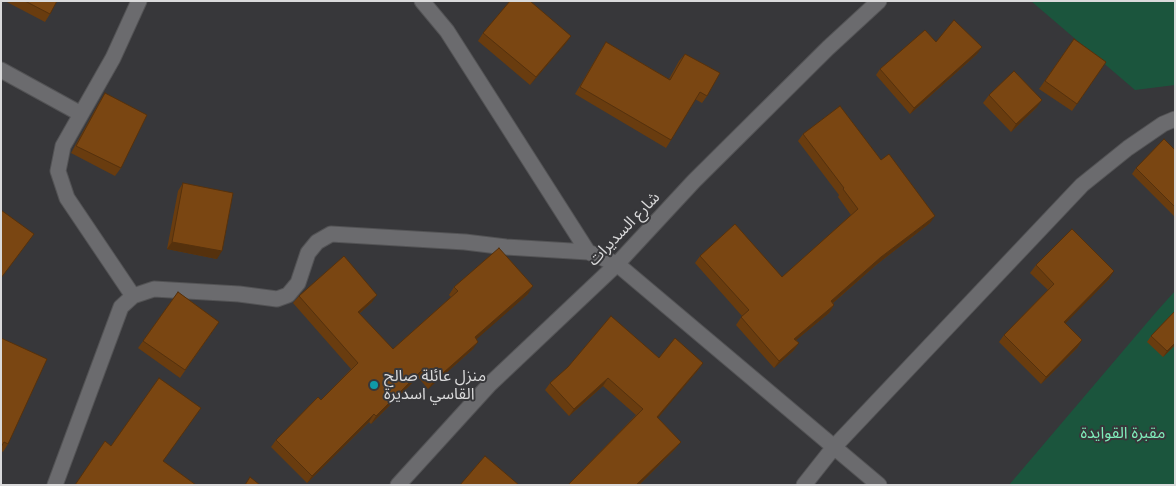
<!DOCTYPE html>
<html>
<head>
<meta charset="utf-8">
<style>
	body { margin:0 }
	#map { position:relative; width:1176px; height:486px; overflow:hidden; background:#37373a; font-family:"IBM Plex Sans",sans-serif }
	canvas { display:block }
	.frame { position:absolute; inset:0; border:2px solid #dadadb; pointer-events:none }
</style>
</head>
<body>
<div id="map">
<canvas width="1176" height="486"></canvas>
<div class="frame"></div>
</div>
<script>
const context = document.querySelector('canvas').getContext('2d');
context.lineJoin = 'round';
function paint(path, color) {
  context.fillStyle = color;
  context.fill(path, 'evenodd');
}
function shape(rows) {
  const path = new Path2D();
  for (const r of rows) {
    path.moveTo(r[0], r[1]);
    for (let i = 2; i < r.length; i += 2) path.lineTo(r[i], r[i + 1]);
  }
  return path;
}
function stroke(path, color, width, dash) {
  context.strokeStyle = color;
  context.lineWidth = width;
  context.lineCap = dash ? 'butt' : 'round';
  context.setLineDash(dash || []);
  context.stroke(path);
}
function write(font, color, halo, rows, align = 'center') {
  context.font = font + ' "IBM Plex Sans","Noto Sans Arabic",sans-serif';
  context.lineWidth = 4;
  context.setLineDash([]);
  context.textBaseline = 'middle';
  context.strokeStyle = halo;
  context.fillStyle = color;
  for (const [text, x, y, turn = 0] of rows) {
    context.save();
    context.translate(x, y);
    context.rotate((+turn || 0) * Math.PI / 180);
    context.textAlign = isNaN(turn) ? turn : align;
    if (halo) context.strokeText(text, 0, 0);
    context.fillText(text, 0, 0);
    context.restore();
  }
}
paint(shape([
	[1031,1,1175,1,1175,85,1135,90],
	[1175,291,1175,485,1009,485,1157,311]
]), '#1b553d');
const minor = shape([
	[422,1,447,31,588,252],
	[1,70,81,114],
	[133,296,67,198,58,171,63,146,113,58,139,1],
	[55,485,121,307,133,296,154,289,239,294,277,299,288,295,298,283,308,253,317,242,331,234,465,242,506,247,588,252,617,264,879,485],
	[398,485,490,384,617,264,694,181,828,48,879,1],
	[804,485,834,447,1082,185,1128,148,1163,124,1175,119]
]);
stroke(minor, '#535355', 17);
stroke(minor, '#6b6b6e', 15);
paint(shape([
	[5,1,57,1,50,14,45,22],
	[483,33,571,36,566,43,530,85,478,41],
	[1074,39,1106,62,1072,111,1039,89],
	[606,42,669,79,679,61,685,54,707,96,702,103,695,99,671,140,666,148,575,94,601,50],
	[936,42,977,54,910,114,876,75,880,69],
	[105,93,121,168,115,176,71,153,100,101],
	[989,95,1037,107,1011,132,983,103],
	[803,134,930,223,876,265,833,303,834,305,829,313,796,340,799,343,793,351,774,368,736,325,742,316,695,263,700,256,782,277,851,215,838,197,839,195,798,141],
	[1175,150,1175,217,1132,174,1136,168],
	[183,183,217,259,167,249,178,191],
	[1036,265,1109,279,1065,323,1082,340,1077,348,1041,384,999,342,1004,335,1048,290,1030,273],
	[454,287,528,294,476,339,473,349,428,389,418,377,371,424,369,422,307,483,271,447,276,440,321,400,351,369,293,303,299,296,372,302,359,314,393,349,451,297,449,295],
	[178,292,219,322,180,378,138,348],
	[1175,311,1175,345,1163,357,1147,342,1151,336],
	[1,338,8,444,3,452,1,451],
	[659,358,703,363,698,370,657,418,681,442,675,449,639,485,568,485,636,415,603,386,569,416,545,390,550,383]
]), '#693c0f');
paint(shape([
	[571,36,566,43,530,85,536,77],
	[982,47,977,54,910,114,914,108],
	[1042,100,1037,107,1011,132,1016,124],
	[935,216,930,223,876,265,826,309,831,301,881,257],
	[172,242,222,251,217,259,167,249],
	[1114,271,1109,279,1059,330,1064,322],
	[533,286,528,294,470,345,475,337],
	[377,295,372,302,352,320,358,312],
	[834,305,829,313,789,346,794,339],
	[1082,340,1077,348,1041,384,1046,377],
	[478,342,473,349,428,389,434,381],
	[799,343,793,351,774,368,779,361],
	[1175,343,1175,345,1163,357,1167,351],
	[703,363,698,370,652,425,657,417],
	[423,369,418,377,371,424,376,416],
	[608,378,603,386,569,416,574,409],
	[374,414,369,422,307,483,312,476],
	[681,442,675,449,639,485,636,485]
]), '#55310d');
const building = shape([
	[25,1,57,1,50,14,25,1],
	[510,1,530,1,571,36,536,77,483,33,510,1],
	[954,20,982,47,914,108,880,69,925,30,936,42,954,20],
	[1074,39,1106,62,1077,104,1045,81,1074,39],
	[606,42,670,80,685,54,720,73,707,96,700,92,671,140,580,87,606,42],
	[1014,71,1042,100,1016,124,989,95,1014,71],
	[105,93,147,115,121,168,76,146,105,93],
	[840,106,881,160,889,154,935,216,881,257,831,301,834,305,794,339,799,343,779,361,741,317,749,310,700,256,735,224,782,277,858,209,843,189,844,188,803,134,840,106],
	[1164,139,1175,150,1175,207,1136,168,1164,139],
	[183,183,233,193,222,251,172,242,183,183],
	[1,210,34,234,1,278,1,210],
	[1072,229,1114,271,1064,322,1082,340,1046,377,1004,335,1054,284,1036,265,1072,229],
	[499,248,533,286,475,337,478,342,434,381,423,369,376,416,374,414,312,476,276,440,318,397,321,400,358,363,299,296,344,256,377,295,358,312,393,349,458,291,454,287,499,248],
	[178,292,219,322,185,370,143,341,178,292],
	[1175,311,1175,343,1167,351,1151,336,1175,311],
	[611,316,659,358,675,338,703,363,657,417,681,442,636,485,568,485,643,409,608,378,574,409,550,383,568,367,611,316],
	[1,338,47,359,8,444,4,442,1,447,1,338],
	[159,378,201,408,163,461,196,485,75,485,105,441,111,446,159,378],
	[485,456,519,485,460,485,485,456],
	[250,477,260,485,245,485,250,477]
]);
paint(building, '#7a4612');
stroke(building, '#55310d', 1);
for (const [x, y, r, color] of [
	[374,385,5,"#0f9aa8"]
]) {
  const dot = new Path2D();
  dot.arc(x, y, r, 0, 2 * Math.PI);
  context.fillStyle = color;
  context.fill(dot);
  stroke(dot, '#37373a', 2);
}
write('16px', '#dadadb', '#37373a', [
	["شارع السديرات",624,229,-46]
]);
write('16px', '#dadadb', '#37373a', [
	["منزل عائلة صالح",384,376],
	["القاسي اسديرة",384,394]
], 'left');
write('16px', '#7fedbb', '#37373a', [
	["مقبرة القوايدة",1123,433]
]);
</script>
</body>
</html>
